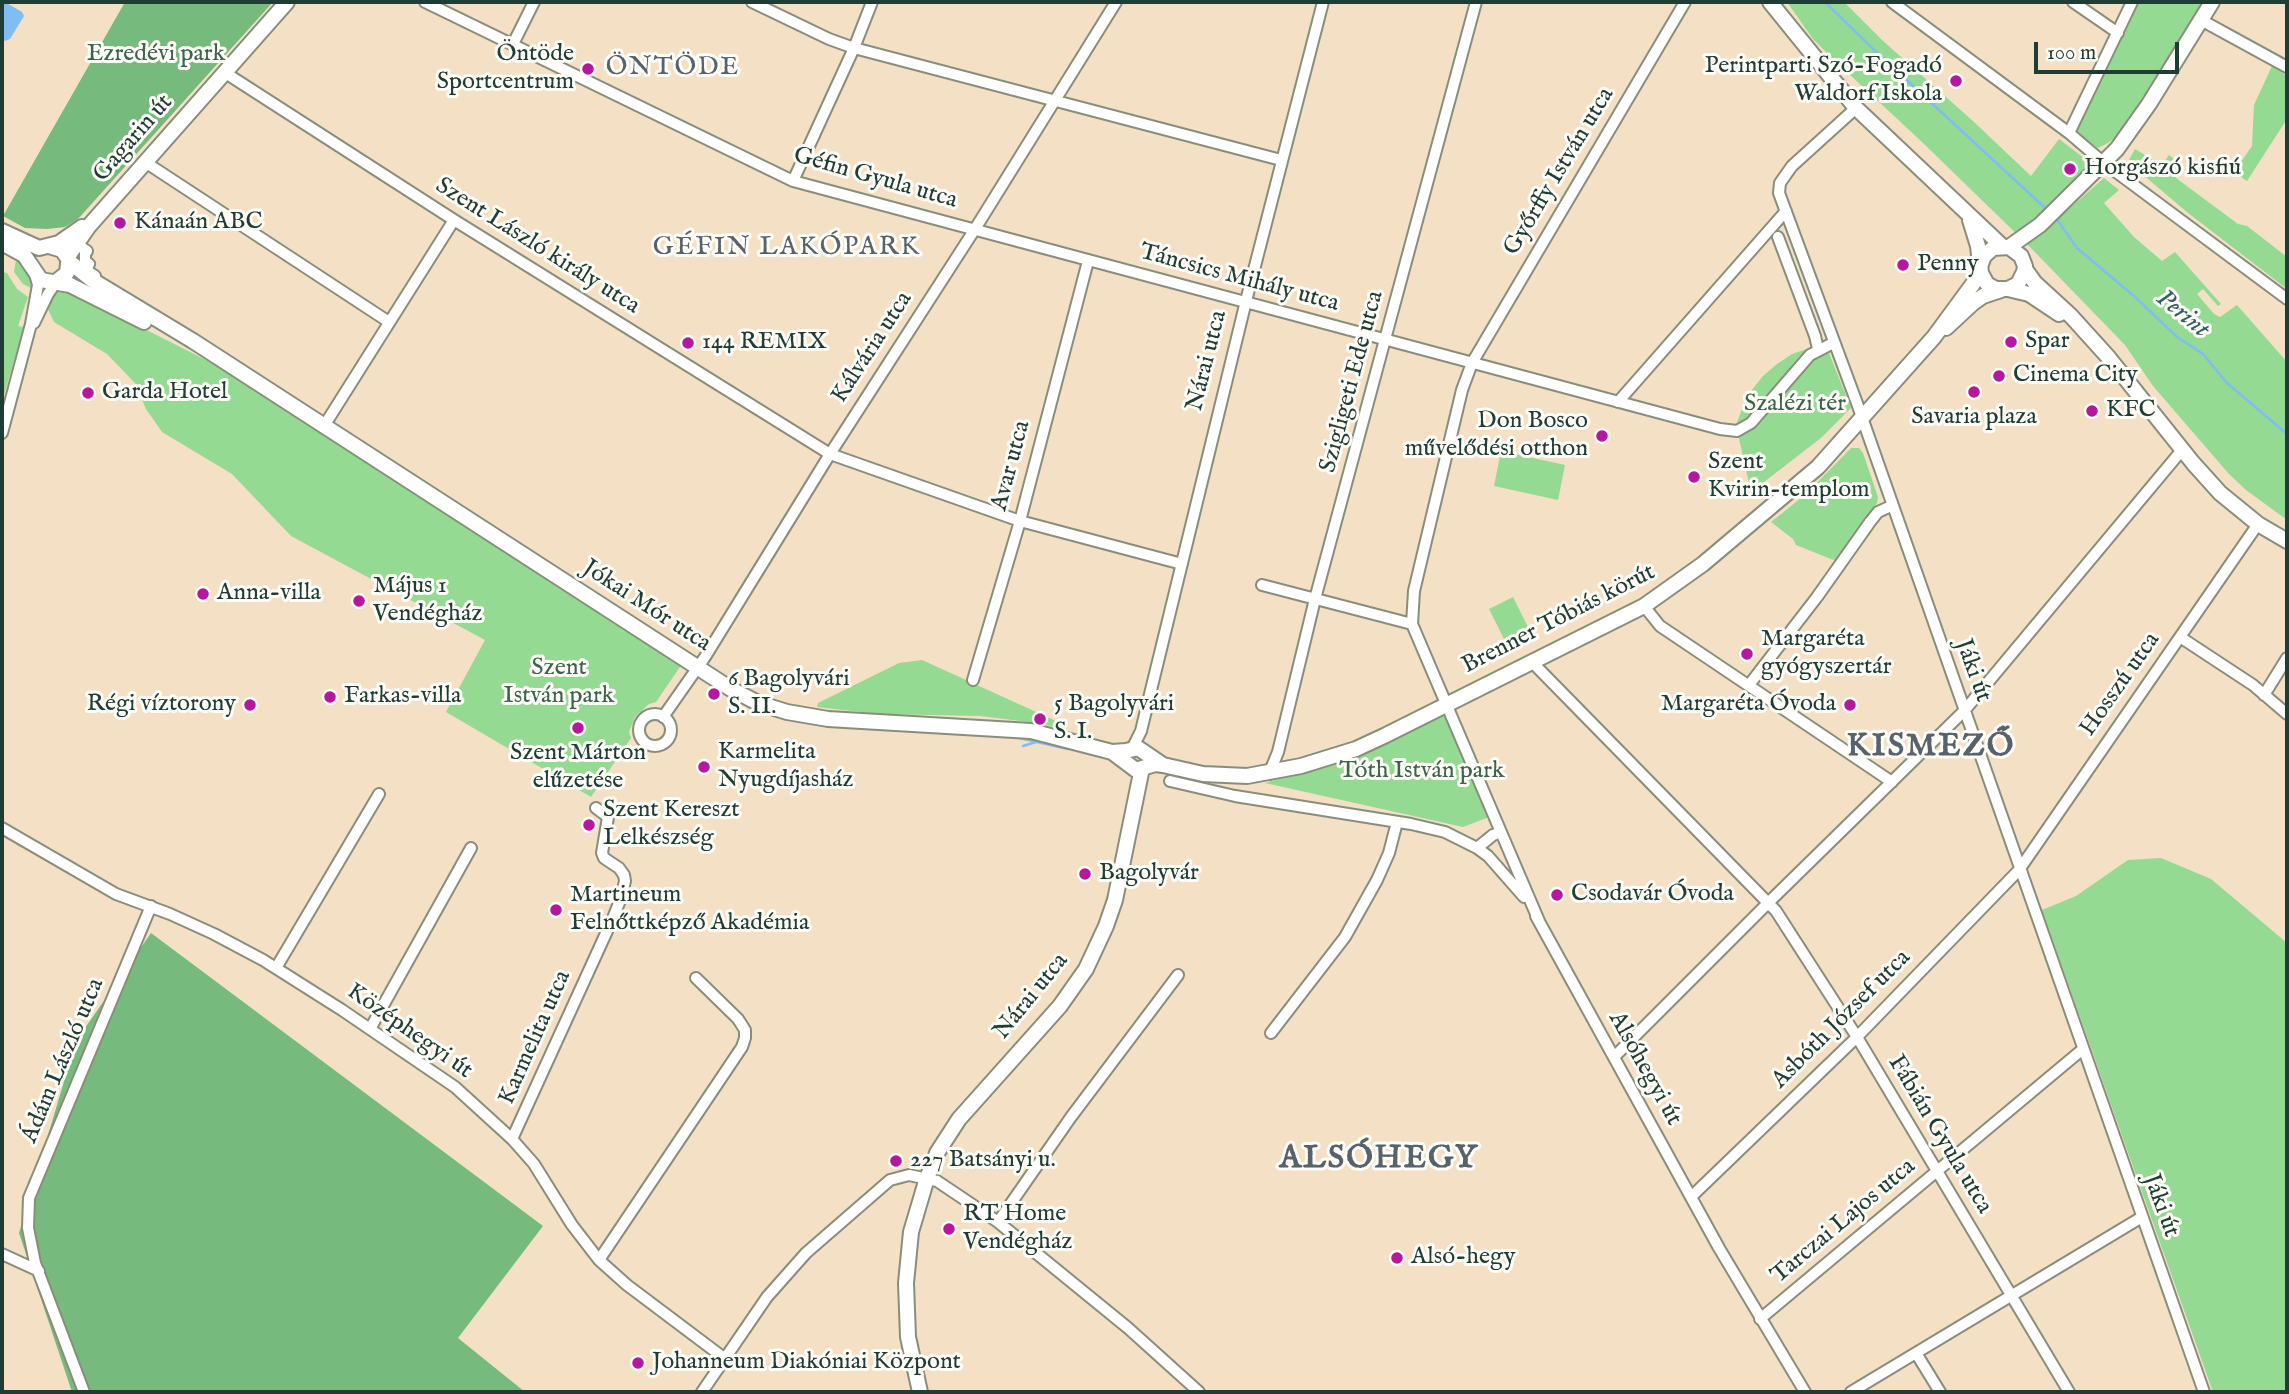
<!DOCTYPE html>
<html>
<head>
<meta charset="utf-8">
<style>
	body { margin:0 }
	#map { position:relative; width:2289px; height:1394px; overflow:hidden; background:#f3e0c5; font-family:"IM FELL English",serif }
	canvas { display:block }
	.frame { position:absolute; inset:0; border:4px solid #1f3d34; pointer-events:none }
	.scale { position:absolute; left:2034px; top:42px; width:145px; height:32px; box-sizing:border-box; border:4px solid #1f3d34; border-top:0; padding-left:9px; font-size:21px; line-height:24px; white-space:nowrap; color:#1f3d34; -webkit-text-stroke:5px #fdfcf7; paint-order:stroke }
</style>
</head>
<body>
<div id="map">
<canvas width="2289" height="1394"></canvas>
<div class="frame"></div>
<div class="scale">100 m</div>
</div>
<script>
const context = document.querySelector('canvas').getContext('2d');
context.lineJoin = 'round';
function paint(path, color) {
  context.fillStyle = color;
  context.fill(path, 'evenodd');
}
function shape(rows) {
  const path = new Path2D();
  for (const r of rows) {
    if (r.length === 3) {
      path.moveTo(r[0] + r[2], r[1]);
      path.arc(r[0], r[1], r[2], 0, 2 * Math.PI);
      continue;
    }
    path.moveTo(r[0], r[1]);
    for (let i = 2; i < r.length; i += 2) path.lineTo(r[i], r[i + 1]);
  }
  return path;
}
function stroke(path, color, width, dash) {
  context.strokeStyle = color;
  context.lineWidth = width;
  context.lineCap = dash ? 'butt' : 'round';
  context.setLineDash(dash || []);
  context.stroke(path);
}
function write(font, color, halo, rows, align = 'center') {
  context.font = font + ' "IM FELL English",serif';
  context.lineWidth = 6;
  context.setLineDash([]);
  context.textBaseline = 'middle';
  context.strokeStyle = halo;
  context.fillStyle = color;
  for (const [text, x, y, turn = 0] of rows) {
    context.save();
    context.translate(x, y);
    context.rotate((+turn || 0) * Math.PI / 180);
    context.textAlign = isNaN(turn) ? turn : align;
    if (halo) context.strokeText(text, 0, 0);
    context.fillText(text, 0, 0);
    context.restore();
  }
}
paint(shape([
	[1787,2,1844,2,1882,40,1974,122,2031,176,2059,139,2089,162,2088,166,2058,197,2072,206,2104,178,2119,190,2104,203,2134,237,2162,261,2175,252,2221,304,2218,306,2203,289,2197,294,2214,314,2220,317,2237,305,2287,362,2287,520,2246,490,2229,474,2153,386,2125,345,2028,245,1922,142,1835,61,1813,39],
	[2137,2,2203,2,2156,84,2121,133,2108,143,2098,148,2076,133],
	[2272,66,2287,76,2287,119,2247,181,2234,172,2252,146,2254,105],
	[2135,149,2162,165,2169,155,2183,166,2176,178,2238,224,2247,226,2287,257,2287,289,2188,213,2128,162],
	[17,254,33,282,33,289,23,284,14,272],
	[2,272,7,273,17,289,28,297,18,326,23,327,27,316,2,402],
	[54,287,71,292,210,362,682,664,656,702,649,704,635,717,629,732,631,738,591,797,446,712,485,640,291,536,232,474,162,432,146,409,135,383,107,354,54,322,45,303],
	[1825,343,1851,408,1821,438,1751,492,1736,425,1742,409,1751,391,1763,376,1777,364,1792,354],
	[1851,448,1859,448,1863,453,1878,497,1877,503,1836,561,1796,545,1793,539,1771,522,1806,494],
	[1501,451,1565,465,1558,500,1494,486],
	[1513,597,1532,635,1508,647,1489,609],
	[922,660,1067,726,1067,730,1037,723,980,716,879,714,817,707,818,703,899,663],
	[1443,709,1492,816,1463,827,1265,783,1365,752],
	[2161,858,2211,879,2287,943,2287,1392,2213,1392,2042,910,2076,896,2128,860]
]), '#94da93');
paint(shape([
	[125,2,273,2,78,219,65,227,47,229,25,228,3,216],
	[151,933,543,1226,458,1338,525,1392,72,1392,19,1233,76,1041]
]), '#77ba7d');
paint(shape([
	[5,2,22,12,24,16,10,39,5,41,2,39,2,4]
]), '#80bdf3');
stroke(shape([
	[1825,2,1873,49,2044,207],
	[2058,221,2077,248,2135,297,2177,337,2203,354,2227,383,2287,434],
	[1015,737,1068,749],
	[1023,746,1036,742]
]), '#80bdf3', 2.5);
const minor = shape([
	[425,2,793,181,1720,429,1737,431,1751,423,1810,355,1833,343],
	[752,2,829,39,854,48,1281,160],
	[1892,2,2069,133,2104,163,2287,299],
	[2073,2,2118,33],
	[2201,20,2287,67],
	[513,44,534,2],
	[224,72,454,220,830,454,1020,521,1182,564],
	[1856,108,1792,166,1780,183,1779,193,1858,406,2204,1392],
	[2069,133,2132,2],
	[145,162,389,322],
	[793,181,854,48,872,2],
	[1778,237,1815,336,1818,349],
	[81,247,87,251,85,254,85,261,89,264,86,270,95,276],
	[34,323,48,294,57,281],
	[1618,402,1786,211],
	[324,426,454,220],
	[2,433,31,324,38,285,35,274],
	[1262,585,1412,624],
	[1644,606,1660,626,1892,782],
	[2180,637,2253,685,2287,714],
	[1532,662,1776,911,1857,1037,2069,1392],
	[973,680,1020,521,1088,261],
	[1749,685,1817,597,1870,522,1878,512,1891,506],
	[2264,695,2287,658],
	[655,730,16],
	[663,717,705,657,830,454,975,229,1116,2],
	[1132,749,1141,731,1246,301,1323,2],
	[1269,774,1278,752,1315,599,1476,2],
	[1170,781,1235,796,1411,824,1445,832,1477,848,1488,856,1524,897],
	[2,828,116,894,170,914,214,934,263,960,342,1010,455,1087,512,1139,534,1164,572,1225,599,1260,627,1285,724,1358],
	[1477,848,1493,835,1501,832],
	[1536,916,1719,1248,1805,1392],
	[1539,921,1412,624,1414,591,1462,390,1472,363,1685,2],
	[276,968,379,794],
	[370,1029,471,848],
	[1271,1033,1345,937,1377,880,1389,853,1397,822],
	[1614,1057,1769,902,1964,711,2182,450],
	[512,1139,613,918,621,898,625,881,624,875,619,868,604,858,602,853,608,817,596,808],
	[1691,1197,1857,1037,2019,870,2258,524],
	[998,1222,1071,1117,1178,975],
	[2,1254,39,1271],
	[599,1260,742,1047,745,1038,745,1030,738,1019,696,978],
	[1760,1319,2083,1049],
	[1916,1353,1940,1392],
	[84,1392,35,1263,28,1228,29,1198,151,906],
	[702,1392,767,1297,806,1253,890,1180,909,1175,937,1181,998,1222,1128,1328,1199,1392],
	[1851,1392,2142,1217]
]);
const tertiary = shape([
	[1770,2,1856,108,2002,246],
	[1970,220,1978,246,1981,273,1987,284,1996,289,2008,289,2018,284,2024,272,2025,266,2021,256,2009,247,1993,248,1984,256,1981,264],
	[2,231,39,248,59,243,82,227],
	[2,243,24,255,41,280,70,285,144,322],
	[49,246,62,250,71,263,92,280,193,341,731,689,758,703,787,712,828,719,1031,731,1112,752,1126,751,1138,748,1163,765],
	[2009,247,2040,225,2117,149,2149,104,2212,2],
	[2025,269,2035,283,2071,316,2109,358,2193,463,2220,493,2258,524,2287,541],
	[57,281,67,273,69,255,89,226,287,2],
	[2008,289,2029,294,2059,314],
	[1946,328,1973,303,1983,296,2001,290],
	[1112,752,1136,770,1155,764,1163,765,1203,774,1247,776,1301,766,1356,749,1384,736,1644,606,1703,564,1818,467,1934,337,1981,273],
	[920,1392,908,1337,906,1283,911,1232,927,1178,937,1153,959,1119,1060,1006,1086,969,1106,926,1115,900,1142,768]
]);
stroke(minor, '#898e7c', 14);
stroke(tertiary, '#898e7c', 18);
stroke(minor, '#fff', 10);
stroke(tertiary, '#fff', 14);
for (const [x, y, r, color] of [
	[588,69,7,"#b5179e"],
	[1956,81,7,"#b5179e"],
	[2070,169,7,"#b5179e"],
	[120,223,7,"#b5179e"],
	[1903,265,7,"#b5179e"],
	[2011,342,7,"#b5179e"],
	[688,343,7,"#b5179e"],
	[1999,376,7,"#b5179e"],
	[1974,392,7,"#b5179e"],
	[88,393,7,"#b5179e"],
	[2092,411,7,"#b5179e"],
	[1602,436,7,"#b5179e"],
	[1694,477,7,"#b5179e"],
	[203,594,7,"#b5179e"],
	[359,601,7,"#b5179e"],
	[1747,654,7,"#b5179e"],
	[714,694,7,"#b5179e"],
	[330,697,7,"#b5179e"],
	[250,705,7,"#b5179e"],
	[1850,705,7,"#b5179e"],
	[1040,719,7,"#b5179e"],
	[578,728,7,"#b5179e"],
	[704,767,7,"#b5179e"],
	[589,825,7,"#b5179e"],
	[1085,874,7,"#b5179e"],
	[1557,895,7,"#b5179e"],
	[556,910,7,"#b5179e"],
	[896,1161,7,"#b5179e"],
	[949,1229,7,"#b5179e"],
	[1397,1258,7,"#b5179e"],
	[638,1363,7,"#b5179e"]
]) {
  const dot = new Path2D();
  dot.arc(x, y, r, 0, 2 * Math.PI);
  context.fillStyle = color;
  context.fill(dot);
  stroke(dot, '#fdfcf7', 2.5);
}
write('24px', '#3c644c', '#fdfcf7', [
	["Ezredévi park",156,55],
	["Szalézi tér",1795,405],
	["Szent",559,669],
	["István park",559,697],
	["Tóth István park",1422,772]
]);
write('24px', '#1f3d34', '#fdfcf7', [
	["Öntöde",574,55,"right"],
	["Sportcentrum",574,83,"right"],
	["Perintparti Szó-Fogadó",1942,67,"right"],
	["Waldorf Iskola",1942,95,"right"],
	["Horgászó kisfiú",2084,169],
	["Kánaán ABC",134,223],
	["Penny",1917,265],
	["Spar",2025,342],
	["144 REMIX",702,343],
	["Cinema City",2013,376],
	["Garda Hotel",102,393],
	["KFC",2106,411],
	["Savaria plaza",1974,418,"center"],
	["Don Bosco",1588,422,"right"],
	["művelődési otthon",1588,450,"right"],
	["Szent",1708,463],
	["Kvirin-templom",1708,491],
	["Május 1",373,587],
	["Vendégház",373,615],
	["Anna-villa",217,594],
	["Margaréta",1761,640],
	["gyógyszertár",1761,668],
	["6 Bagolyvári",728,680],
	["S. II.",728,708],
	["Farkas-villa",344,697],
	["Régi víztorony",236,705,"right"],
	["5 Bagolyvári",1054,705],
	["S. I.",1054,733],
	["Margaréta Óvoda",1836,705,"right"],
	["Karmelita",718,753],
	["Nyugdíjasház",718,781],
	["Szent Márton",578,754,"center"],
	["elűzetése",578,782,"center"],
	["Szent Kereszt",603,811],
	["Lelkészség",603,839],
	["Bagolyvár",1099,874],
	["Csodavár Óvoda",1571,895],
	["Martineum",570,896],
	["Felnőttképző Akadémia",570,924],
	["227 Batsányi u.",910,1161],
	["RT Home",963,1215],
	["Vendégház",963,1243],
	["Alsó-hegy",1411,1258],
	["Johanneum Diakóniai Központ",652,1363]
], 'left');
write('24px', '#1f3d34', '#fdfcf7', [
	["Gagarin út",134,139,-49],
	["Győrffy István utca",1560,172,-59],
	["Géfin Gyula utca",875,179,16],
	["Szent László király utca",537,247,32],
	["Táncsics Mihály utca",1239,279,15],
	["Kálvária utca",873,348,-57],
	["Nárai utca",1208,361,-76],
	["Szigligeti Ede utca",1353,382,-75],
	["Avar utca",1012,466,-75],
	["Jókai Mór utca",646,607,33],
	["Brenner Tóbiás körút",1559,620,-27],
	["Jáki út",1972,671,70],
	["Hosszú utca",2121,685,-55],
	["Nárai utca",1032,997,-51],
	["Asbóth József utca",1842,1020,-45],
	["Középhegyi út",409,1032,35],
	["Karmelita utca",536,1038,-66],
	["Ádám László utca",64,1061,-67],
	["Alsóhegyi út",1644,1069,61],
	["Fábián Gyula utca",1939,1135,59],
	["Jáki út",2160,1206,70],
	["Tarczai Lajos utca",1844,1222,-40]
]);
context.letterSpacing = '2px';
write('26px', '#58626b', '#fdfcf7', [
	["ÖNTÖDE",673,69],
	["GÉFIN LAKÓPARK",787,249]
]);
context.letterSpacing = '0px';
write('italic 26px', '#375d64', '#fdfcf7', [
	["Perint",2182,315,39]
]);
context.letterSpacing = '2px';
write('bold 32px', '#58626b', '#fdfcf7', [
	["KISMEZŐ",1931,748],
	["ALSÓHEGY",1379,1160]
]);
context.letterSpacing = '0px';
</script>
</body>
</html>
